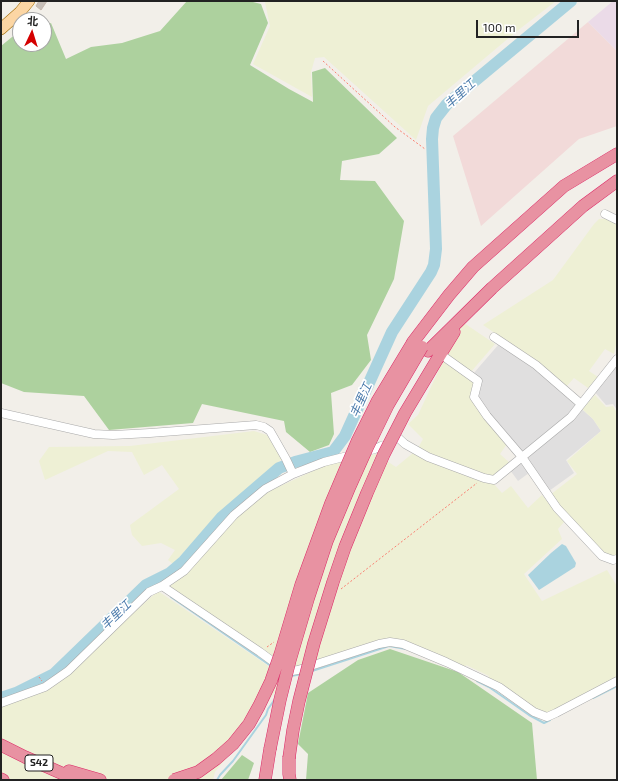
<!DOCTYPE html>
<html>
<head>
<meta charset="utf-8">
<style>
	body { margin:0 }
	#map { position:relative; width:618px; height:781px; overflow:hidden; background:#f2efe9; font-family:"Exo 2","Noto Sans SC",sans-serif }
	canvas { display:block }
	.frame { position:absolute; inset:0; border:2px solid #222; pointer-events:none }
	.north { position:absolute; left:12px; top:12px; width:40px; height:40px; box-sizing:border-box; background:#fff; border:1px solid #a7a7a7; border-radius:50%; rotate:4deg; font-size:11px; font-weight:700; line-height:16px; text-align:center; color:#222 }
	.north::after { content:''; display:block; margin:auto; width:14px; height:18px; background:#d40000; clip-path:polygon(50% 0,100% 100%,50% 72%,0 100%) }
	.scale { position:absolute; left:476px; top:20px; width:103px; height:18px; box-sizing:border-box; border:2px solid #222; border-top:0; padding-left:5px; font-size:12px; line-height:14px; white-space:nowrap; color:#222; -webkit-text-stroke:3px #fff; paint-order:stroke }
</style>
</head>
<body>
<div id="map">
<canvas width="618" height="781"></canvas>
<div class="frame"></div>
<div class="north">北</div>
<div class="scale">100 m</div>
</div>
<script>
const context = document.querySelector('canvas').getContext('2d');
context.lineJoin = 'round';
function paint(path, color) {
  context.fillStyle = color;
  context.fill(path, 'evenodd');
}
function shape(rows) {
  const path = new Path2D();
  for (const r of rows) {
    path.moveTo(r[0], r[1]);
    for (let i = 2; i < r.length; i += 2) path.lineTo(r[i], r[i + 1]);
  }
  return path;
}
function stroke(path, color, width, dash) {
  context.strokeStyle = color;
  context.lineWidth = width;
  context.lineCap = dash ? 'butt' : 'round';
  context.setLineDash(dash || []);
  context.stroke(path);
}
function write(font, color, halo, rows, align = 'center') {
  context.font = font + ' "Exo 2","Noto Sans SC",sans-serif';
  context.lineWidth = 3.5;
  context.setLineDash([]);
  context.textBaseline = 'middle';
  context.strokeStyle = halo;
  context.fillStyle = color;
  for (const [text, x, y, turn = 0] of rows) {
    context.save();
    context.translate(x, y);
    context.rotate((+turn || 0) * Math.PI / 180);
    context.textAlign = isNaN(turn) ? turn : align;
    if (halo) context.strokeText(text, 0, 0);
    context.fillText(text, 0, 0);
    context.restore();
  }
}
paint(shape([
	[499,344,533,366,593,419,601,431,566,460,574,473,549,491,533,470,518,481,510,470,527,458,475,397,473,374],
	[617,364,617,410,613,404,606,405,594,391]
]), '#e0dfdf');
paint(shape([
	[588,22,617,51,617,126,579,139,481,226,453,136]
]), '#f2dad9');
paint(shape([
	[613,1,617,1,617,51,588,22]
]), '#ebdbe8');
paint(shape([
	[263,1,556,1,517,31,428,106,416,140,324,57,315,58,311,72,312,97,253,64,270,26,265,2],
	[599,219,606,219,617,224,617,340,614,354,605,349,589,371,598,377,588,388,574,378,566,387,536,361,483,325,553,280,594,224],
	[464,323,495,344,470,373,446,355,453,338],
	[444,359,475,381,472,400,507,444,500,454,511,464,495,476,487,477,418,448,423,439,408,424,418,415],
	[595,395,606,407,613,406,617,413,617,556,613,558,603,555,550,495,577,474,567,461,601,431,593,419,582,409],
	[254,431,267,435,282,459,221,512,173,564,168,560,175,550,161,543,142,546,132,535,130,525,179,489,162,465,144,475,132,452,108,451,45,480,39,461,49,447,130,446],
	[413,453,493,483,502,493,511,486,528,508,542,495,564,522,558,529,562,539,524,574,542,601,607,570,617,586,617,679,546,714,535,710,488,678,489,676,466,665,465,668,391,640,301,667,284,667,169,587,187,571,235,517,261,495,326,465,376,454,396,467],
	[158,591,286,678,270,699,260,718,215,772,213,780,1,780,1,706,49,688]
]), '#eef0d5');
paint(shape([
	[187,1,249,1,261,4,268,23,250,65,289,89,313,102,312,72,325,68,397,138,379,154,342,161,340,180,375,181,404,221,394,279,367,335,371,360,352,385,331,393,334,434,329,445,310,452,286,432,284,421,202,404,193,423,109,430,84,396,24,392,1,383,1,46,12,37,20,34,20,44,44,44,44,25,51,23,66,59,91,47,122,43,160,31],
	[390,649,458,672,532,723,537,780,306,780,308,754,298,744,308,693,358,660],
	[242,755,254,763,248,780,221,780]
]), '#add19e');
paint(shape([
	[562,544,566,546,576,563,575,567,539,590,528,575,551,553]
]), '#aad3df');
stroke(shape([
	[151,583,152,584],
	[171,597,271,666],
	[312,671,389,646,406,649],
	[291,676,302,674],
	[477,681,489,687,529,715,544,723,550,720],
	[593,698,617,686],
	[217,780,220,775,233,761,266,715,268,709,275,699]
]), '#aad3df', 2);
stroke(shape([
	[1,698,16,693,54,674,146,585,170,573,184,561,222,517,279,468,295,462,333,452,345,436,392,332,431,272,434,265,436,249,432,139,433,128,436,118,447,104,571,1]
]), '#aad3df', 12);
const building = shape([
	[39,1,47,1,41,10,36,6,39,1]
]);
paint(building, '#c7bfb8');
stroke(building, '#c4b6ab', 1);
const minor = shape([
	[605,214,617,220],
	[494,337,536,365,581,404],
	[443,356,478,381,474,397,487,416,522,457,557,508,602,556,613,560,617,559],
	[1,413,94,434,113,435,150,433,256,425,264,427,270,431,286,459,293,474],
	[394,434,405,444,428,457,484,478,494,480,571,417,617,359],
	[162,586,260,652,283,669,292,671,298,670,379,644,390,642,403,644,446,662,499,687,534,712,547,717,556,713,617,681],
	[1,703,45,687,68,671,149,592,162,586,184,571,234,515,265,489,293,474,324,462,375,449,381,446]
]);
const major = shape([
	[1,29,20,12,29,1]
]);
const highway = shape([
	[413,342,449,295,473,267,564,186,617,154],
	[428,351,492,288,583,206,617,181],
	[438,358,454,332],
	[1,745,25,757,77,780],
	[289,758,289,774,290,780],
	[69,771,100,780],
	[1,779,3,780],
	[265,780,270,749]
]);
stroke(minor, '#a9a9a9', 9);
stroke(major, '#a06b00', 12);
stroke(highway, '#dc2a67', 13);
stroke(shape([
	[323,61,395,127,425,149],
	[341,589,477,483],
	[267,647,274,642],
	[39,677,42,681]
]), '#fa8072', 1, [2, 2]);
stroke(minor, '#fff', 8);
stroke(major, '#fcd6a4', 11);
stroke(highway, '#e892a2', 12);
const highwayBridge = shape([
	[270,749,280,700,290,660,308,599,327,541,350,486,367,448,388,405,422,347],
	[289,758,293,730,299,701,314,643,333,582,345,547,367,493,384,454,405,413,438,358],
	[174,780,198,772,216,759,233,744,249,724,259,706,271,681,280,655,301,585,331,503,357,442,378,400,413,342]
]);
stroke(highwayBridge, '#dc2a67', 13, []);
stroke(highwayBridge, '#e892a2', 12);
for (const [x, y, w] of [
	[39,763,28]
]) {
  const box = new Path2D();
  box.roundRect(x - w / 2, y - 8, w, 16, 3);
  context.fillStyle = '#fff';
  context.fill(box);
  stroke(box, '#222', 1);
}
write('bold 10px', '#222', null, [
	["S42",39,763]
]);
write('italic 12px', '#4a7aab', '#fff', [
	["丰里江",460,94,-42],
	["丰里江",361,400,-66],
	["丰里江",116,615,-44]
]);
</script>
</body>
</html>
